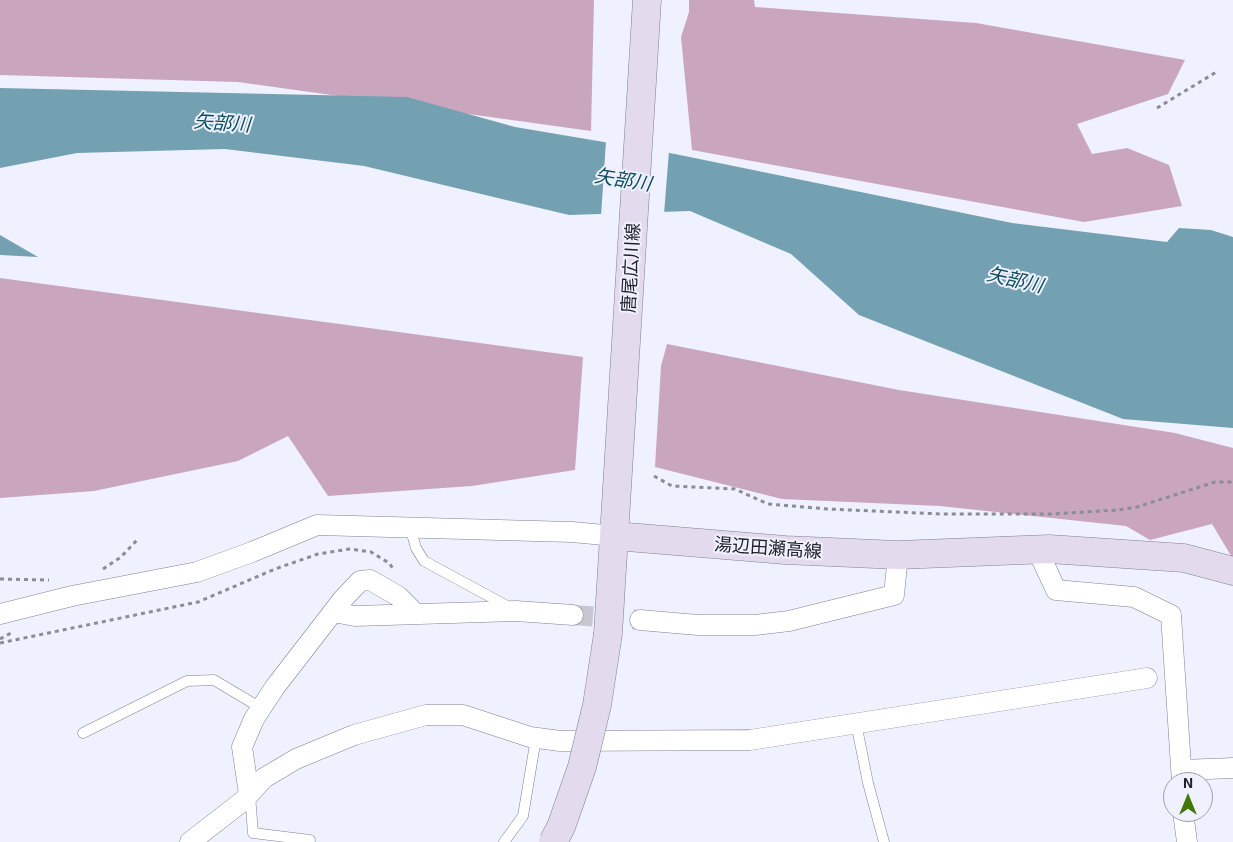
<!DOCTYPE html>
<html>
<head>
<meta charset="utf-8">
<style>
	body { margin:0 }
	#map { position:relative; width:1233px; height:842px; overflow:hidden; background:#eff1fe; font-family:"Exo 2",sans-serif }
	canvas { display:block }
	.north { position:absolute; left:1163px; top:772px; width:50px; height:50px; box-sizing:border-box; background:#eff1fe; border:1px solid #9c9ea9; border-radius:50%; rotate:0deg; font-size:14px; font-weight:700; line-height:20px; text-align:center; color:#202129 }
	.north::after { content:''; display:block; margin:auto; width:18px; height:22px; background:#417809; clip-path:polygon(50% 0,100% 100%,50% 72%,0 100%) }
</style>
</head>
<body>
<div id="map">
<canvas width="1233" height="842"></canvas>
<div class="north">N</div>
</div>
<script>
const context = document.querySelector('canvas').getContext('2d');
context.lineJoin = 'round';
function paint(path, color) {
  context.fillStyle = color;
  context.fill(path, 'evenodd');
}
function shape(rows) {
  const path = new Path2D();
  for (const r of rows) {
    path.moveTo(r[0], r[1]);
    for (let i = 2; i < r.length; i += 2) path.lineTo(r[i], r[i + 1]);
  }
  return path;
}
function stroke(path, color, width, dash) {
  context.strokeStyle = color;
  context.lineWidth = width;
  context.lineCap = dash ? 'butt' : 'round';
  context.setLineDash(dash || []);
  context.stroke(path);
}
function write(font, color, halo, rows, align = 'center') {
  context.font = font + ' "Exo 2","Noto Sans JP",sans-serif';
  context.lineWidth = 4;
  context.setLineDash([]);
  context.textBaseline = 'middle';
  context.strokeStyle = halo;
  context.fillStyle = color;
  for (const [text, x, y, turn = 0] of rows) {
    context.save();
    context.translate(x, y);
    context.rotate((+turn || 0) * Math.PI / 180);
    context.textAlign = isNaN(turn) ? turn : align;
    if (halo) context.strokeText(text, 0, 0);
    context.fillText(text, 0, 0);
    context.restore();
  }
}
paint(shape([
	[0,0,594,0,591,131,238,82,0,75],
	[689,0,754,0,755,7,976,23,1185,60,1168,94,1077,124,1092,154,1127,148,1169,165,1182,206,1084,222,692,150,681,37,689,12],
	[0,278,583,357,575,470,472,486,328,496,288,436,238,461,94,491,0,498],
	[667,344,899,390,1175,433,1233,448,1233,559,1212,524,1150,540,1126,526,940,506,782,499,655,467,661,366]
]), '#caa5be');
paint(shape([
	[0,88,407,97,515,127,675,154,1012,223,1167,242,1179,228,1211,230,1233,237,1233,428,1123,419,859,315,791,254,690,211,569,215,364,166,225,149,77,153,0,168],
	[0,235,38,257,0,255]
]), '#73a1b2');
paint(shape([
	[606,141,669,151,664,214,601,216]
]), '#eff1fe');
stroke(shape([
	[573,615,640,620]
]), '#c6c7d3', 20, [20, 10]);
const lane = shape([
	[410,527,416,548,424,561,509,607],
	[856,723,868,783,884,842],
	[83,733,187,681,214,680,261,708],
	[250,795,253,833,310,840],
	[504,842,523,816,536,738]
]);
const street = shape([
	[1037,549,1056,590,1134,597,1171,615,1182,782],
	[333,612,355,616,516,611,573,615],
	[0,614,72,596,197,572,252,552,317,525,572,532,615,536],
	[640,620,698,625,755,625,789,621,894,595,898,555],
	[1182,770,1233,768],
	[249,794,242,747,254,719,275,687,343,599,360,581,370,580,398,596,415,613],
	[1183,812,1187,842],
	[190,842,243,801,264,778,296,759,354,735,426,715,463,715,530,737,560,741,750,740,1147,678]
]);
const secondary = shape([
	[615,536,785,550,898,555,1049,549,1184,558,1233,571],
	[608,634,647,0]
]);
stroke(lane, '#7e8093', 11);
stroke(street, '#7e8093', 21);
stroke(secondary, '#7e8093', 29);
stroke(shape([
	[1157,108,1218,71],
	[654,476,672,486,735,489,768,504,828,509,941,514,1052,514,1118,510,1137,507,1215,482,1233,482],
	[103,569,121,557,137,540],
	[0,579,49,580],
	[0,639,11,633],
	[0,643,198,602,275,569,318,554,350,549,371,552,389,563,394,570]
]), '#8a8c96', 3, [4, 4]);
stroke(lane, '#fff', 10);
stroke(street, '#fff', 20);
stroke(secondary, '#e4daed', 28);
const secondaryBridge = shape([
	[553,842,561,827,582,767,597,705,608,634]
]);
stroke(secondaryBridge, '#7e8093', 29, []);
stroke(secondaryBridge, '#e4daed', 28);
write('18px', '#202129', '#eff1fe', [
	["唐尾広川線",631,268,-87],
	["湯辺田瀬高線",768,548,4]
]);
write('italic 19px', '#094d5f', '#eff1fe', [
	["矢部川",222,123,4],
	["矢部川",623,180,9],
	["矢部川",1015,280,13]
]);
</script>
</body>
</html>
